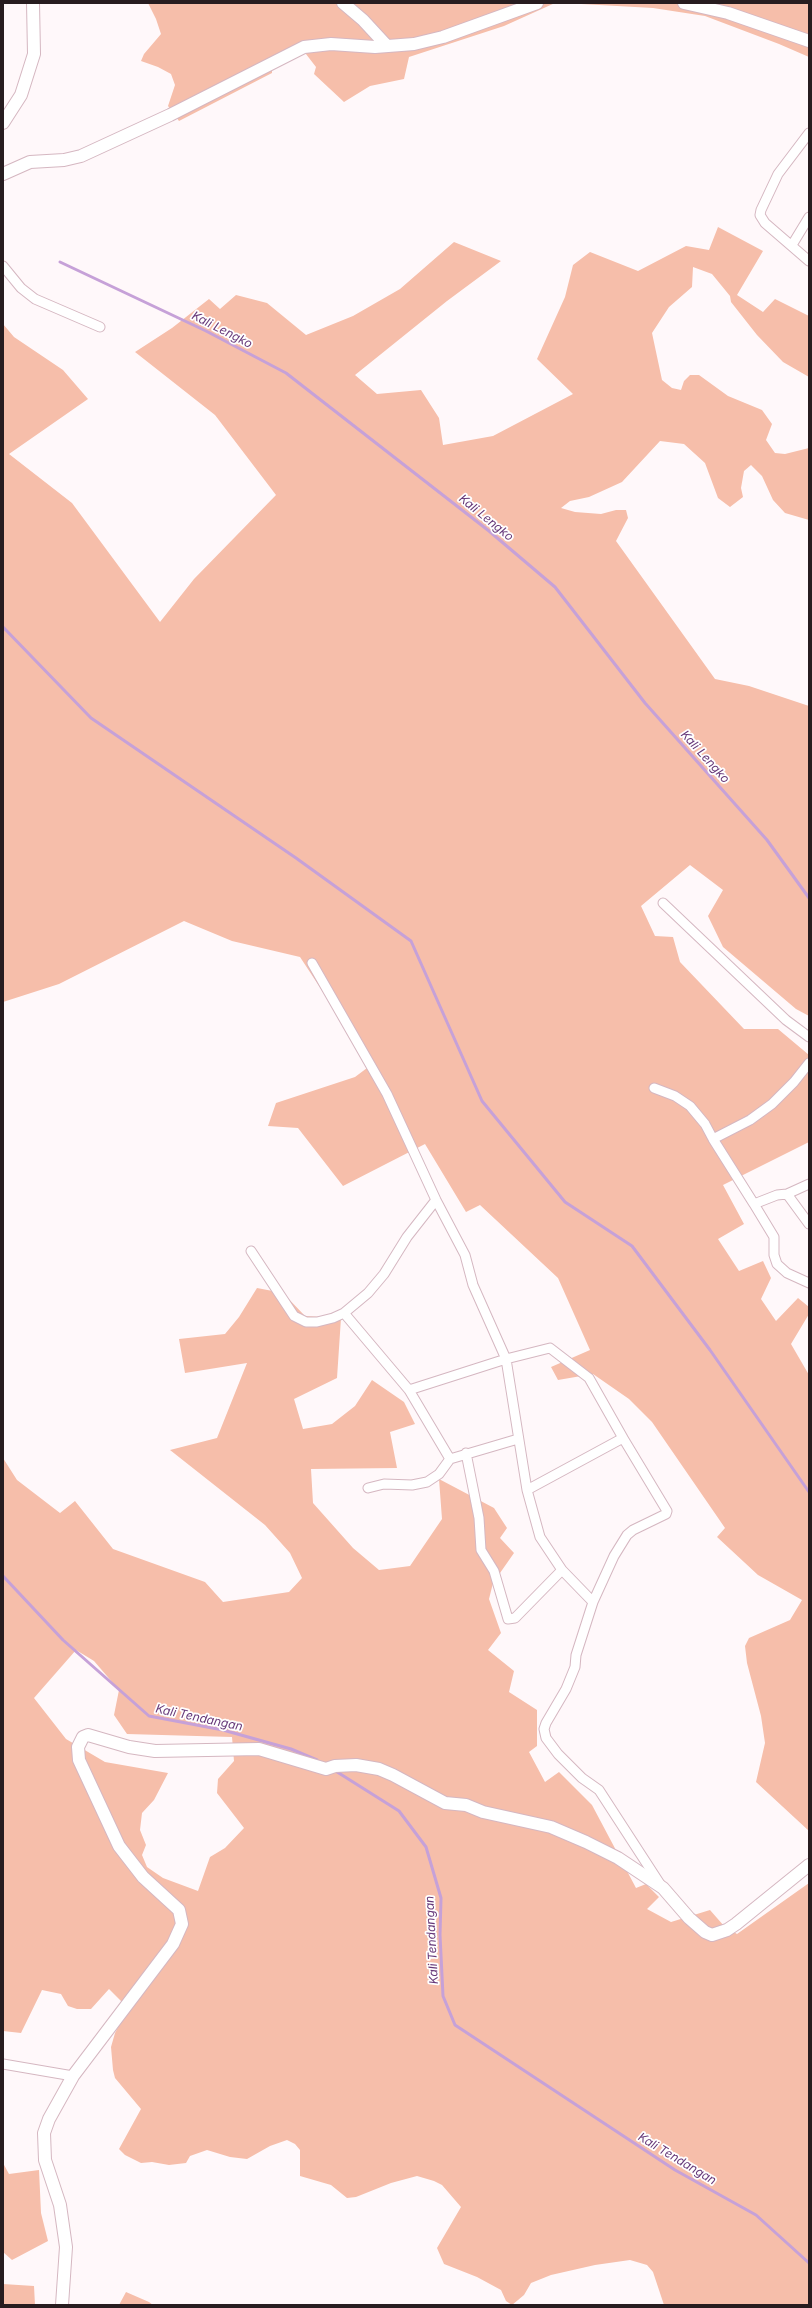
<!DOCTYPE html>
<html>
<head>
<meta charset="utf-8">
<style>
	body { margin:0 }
	#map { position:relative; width:812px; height:2308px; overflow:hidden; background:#fff8fa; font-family:Inter,sans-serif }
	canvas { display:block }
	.frame { position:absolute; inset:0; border:4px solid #271c1f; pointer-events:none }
</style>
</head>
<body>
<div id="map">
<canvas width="812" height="2308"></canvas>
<div class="frame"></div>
</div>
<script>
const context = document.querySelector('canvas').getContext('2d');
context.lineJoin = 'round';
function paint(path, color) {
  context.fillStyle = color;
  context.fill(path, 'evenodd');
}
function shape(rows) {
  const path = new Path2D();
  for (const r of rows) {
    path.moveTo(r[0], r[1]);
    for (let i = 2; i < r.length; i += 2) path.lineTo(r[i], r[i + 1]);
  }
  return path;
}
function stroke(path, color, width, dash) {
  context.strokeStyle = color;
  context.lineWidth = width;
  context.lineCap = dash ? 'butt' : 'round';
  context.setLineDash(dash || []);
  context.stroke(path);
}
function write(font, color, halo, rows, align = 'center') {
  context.font = font + ' Inter,sans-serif';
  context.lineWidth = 3.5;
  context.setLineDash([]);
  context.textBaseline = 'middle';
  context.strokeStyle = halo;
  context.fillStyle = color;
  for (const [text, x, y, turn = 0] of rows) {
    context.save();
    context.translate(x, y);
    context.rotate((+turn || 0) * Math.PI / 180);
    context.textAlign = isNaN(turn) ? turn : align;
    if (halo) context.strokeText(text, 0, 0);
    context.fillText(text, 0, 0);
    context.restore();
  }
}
paint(shape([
	[148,3,555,3,504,26,409,57,404,79,370,86,344,102,314,74,316,67,299,45,272,58,272,73,179,121,168,106,175,85,171,74,158,67,141,61,144,54,161,34,156,19],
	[563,3,809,3,809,57,779,44,705,16,653,8],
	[718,227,763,251,737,295,763,312,775,299,809,316,809,377,783,362,757,335,731,302,730,296,712,274,693,267,692,287,669,307,652,333,662,380,672,388,681,390,684,381,690,375,699,375,728,396,762,410,772,424,766,440,775,453,785,454,809,448,809,520,785,513,773,500,762,476,751,465,744,471,741,488,743,497,730,507,718,498,705,463,684,444,660,441,622,482,589,497,570,501,561,508,575,512,601,514,616,510,626,510,628,518,616,541,715,679,749,686,809,706,809,1016,796,1009,723,947,708,916,723,890,690,865,641,906,655,936,673,937,680,962,744,1029,778,1029,809,1055,809,1142,723,1185,744,1224,718,1239,739,1271,763,1261,771,1278,761,1299,776,1321,798,1298,809,1307,809,1314,791,1344,809,1375,809,1831,756,1782,765,1743,761,1716,747,1663,745,1646,749,1638,790,1620,802,1600,758,1575,717,1537,725,1528,652,1422,629,1399,593,1374,558,1380,551,1367,590,1350,558,1278,480,1205,466,1212,425,1144,343,1186,298,1128,268,1126,276,1103,355,1077,371,1065,300,957,232,941,184,921,59,984,3,1002,3,324,14,337,63,370,88,399,9,454,72,503,160,622,194,579,276,495,215,415,135,352,172,328,209,299,220,309,236,295,267,303,306,335,353,316,400,289,454,242,501,261,447,301,355,375,377,394,421,390,439,418,443,445,493,436,573,394,537,359,565,297,573,265,590,252,638,271,686,246,709,250],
	[257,1288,283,1293,305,1316,341,1318,337,1378,294,1399,303,1429,332,1424,355,1406,372,1380,404,1402,415,1424,390,1432,397,1468,311,1469,313,1503,353,1548,379,1570,410,1566,442,1519,439,1479,494,1508,507,1528,500,1538,514,1553,493,1583,489,1599,501,1633,488,1650,514,1671,509,1692,537,1710,537,1746,529,1752,545,1782,559,1772,592,1805,636,1888,646,1884,659,1897,647,1909,671,1922,710,1910,724,1926,737,1934,809,1883,809,2305,664,2305,653,2272,647,2265,630,2260,595,2265,551,2275,531,2283,524,2295,512,2305,506,2301,501,2290,477,2277,444,2264,437,2248,461,2207,442,2185,434,2181,417,2176,391,2183,356,2197,347,2198,331,2185,300,2176,300,2150,295,2144,287,2140,270,2146,247,2159,230,2157,207,2150,190,2156,186,2163,169,2165,152,2162,141,2163,125,2155,119,2149,141,2109,115,2078,113,2070,111,2047,115,2033,128,2008,109,1989,91,2009,77,2009,68,2006,61,1994,42,1990,21,2033,3,2031,3,1458,17,1480,60,1513,75,1501,113,1549,205,1582,223,1602,289,1592,302,1578,290,1553,265,1525,170,1450,217,1438,247,1363,185,1373,179,1339,225,1334,239,1317],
	[76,1650,94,1661,119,1690,114,1715,127,1734,232,1737,234,1761,218,1779,217,1793,244,1828,225,1848,210,1857,198,1891,163,1878,147,1867,142,1855,146,1845,140,1830,142,1813,154,1800,168,1773,105,1762,66,1739,34,1698],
	[3,2163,9,2174,39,2170,41,2213,48,2241,12,2260,3,2252],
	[3,2284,34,2286,35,2305,3,2305],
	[126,2292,149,2302,153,2305,119,2305]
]), '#f6beaa');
stroke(shape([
	[60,262,206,331,286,373,489,531,555,587,645,703,767,840,809,898],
	[3,627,91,718,296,858,411,941,482,1101,565,1202,632,1246,710,1350,809,1492],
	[3,1576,63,1640,149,1716,223,1730,291,1749,317,1760],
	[334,1770,399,1811,426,1847,441,1898,440,1935,443,1996,455,2025,675,2170,756,2215,809,2263]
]), '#c6a1d8', 3);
const minor = shape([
	[809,133,778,174,761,210,760,215,765,223,809,261],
	[792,245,809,217],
	[3,266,21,288,35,299,100,327],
	[663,903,786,1020,809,1037],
	[312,963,387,1094,436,1200,465,1255,473,1285,506,1359,527,1490,540,1537,562,1570,593,1602,576,1655,575,1667,566,1689,546,1723,544,1729,546,1738,558,1754,582,1778,599,1790,660,1884],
	[654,1088,675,1096,690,1106,705,1124,713,1139],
	[809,1184,787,1194,777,1195,754,1204,774,1237,774,1255,777,1264,787,1273,809,1283],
	[787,1194,809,1224],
	[754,1204,713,1139,750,1120,772,1104,794,1082,809,1063],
	[251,1251,294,1316,306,1322,317,1322,333,1318,344,1313,368,1293,384,1274,407,1237,436,1200],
	[344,1313,409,1390,450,1459,518,1439],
	[409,1390,506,1359,550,1348,589,1378,623,1438],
	[466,1453,479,1518,481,1550,494,1571,508,1619,515,1618,562,1570],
	[368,1488,384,1484,412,1485,427,1482,439,1474,450,1459],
	[527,1490,623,1438,667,1511,666,1514,633,1530,627,1535,614,1556,593,1602],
	[3,2064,73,2076]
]);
const tertiary = shape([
	[343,3,363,20,387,46],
	[684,3,728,13,809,41],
	[3,123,21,95,34,54,33,3],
	[3,174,30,162,64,160,81,156,170,115,304,47,331,44,375,47,414,44,443,37,537,3],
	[62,2305,66,2247,60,2205,45,2160,44,2133,49,2119,73,2076,173,1944,182,1924,179,1910,143,1877,119,1846,79,1760,78,1747,83,1737,88,1735,129,1747,155,1751,259,1749,326,1769,335,1766,356,1765,379,1769,393,1775,445,1803,466,1805,483,1812,551,1827,586,1842,618,1858,663,1888,689,1918,705,1932,712,1935,727,1930,736,1924,809,1865]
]);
stroke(minor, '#d5b7c1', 11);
stroke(tertiary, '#d5b7c1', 14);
stroke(minor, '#fff', 9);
stroke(tertiary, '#fff', 12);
write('italic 12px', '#663879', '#fff', [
	["Kali Lengko",222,330,27],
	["Kali Lengko",486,518,39],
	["Kali Lengko",705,757,48],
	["Kali Tendangan",199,1718,12],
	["Kali Tendangan",432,1940,-93],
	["Kali Tendangan",677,2159,31]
]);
</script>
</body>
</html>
